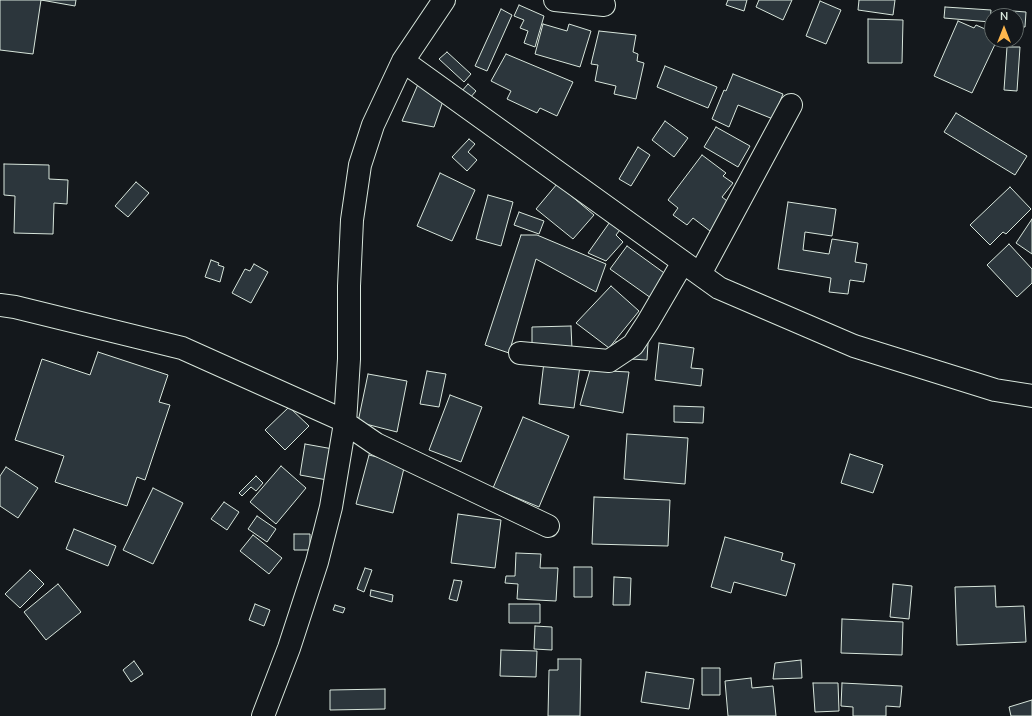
<!DOCTYPE html>
<html>
<head>
<meta charset="utf-8">
<style>
	body { margin:0 }
	#map { position:relative; width:1032px; height:716px; overflow:hidden; background:#14181c; font-family:"Nunito Sans",sans-serif }
	canvas { display:block }
	.north { position:absolute; left:984px; top:8px; width:40px; height:40px; box-sizing:border-box; background:#14181c; border:1px solid #626a69; border-radius:50%; rotate:0deg; font-size:11px; font-weight:700; line-height:16px; text-align:center; color:#d8e6dc }
	.north::after { content:''; display:block; margin:auto; width:14px; height:18px; background:#ffb74d; clip-path:polygon(50% 0,100% 100%,50% 72%,0 100%) }
</style>
</head>
<body>
<div id="map">
<canvas width="1032" height="716"></canvas>
<div class="north">N</div>
</div>
<script>
const context = document.querySelector('canvas').getContext('2d');
context.lineJoin = 'round';
function paint(path, color) {
  context.fillStyle = color;
  context.fill(path, 'evenodd');
}
function shape(rows) {
  const path = new Path2D();
  for (const r of rows) {
    path.moveTo(r[0], r[1]);
    for (let i = 2; i < r.length; i += 2) path.lineTo(r[i], r[i + 1]);
  }
  return path;
}
function stroke(path, color, width, dash) {
  context.strokeStyle = color;
  context.lineWidth = width;
  context.lineCap = dash ? 'butt' : 'round';
  context.setLineDash(dash || []);
  context.stroke(path);
}
const building = shape([
	[0,0,76,0,75,6,41,0,33,54,0,50,0,0],
	[728,0,747,0,744,11,726,5,728,0],
	[759,0,792,0,783,20,756,7,759,0],
	[859,0,895,0,893,15,858,10,859,0],
	[820,1,841,10,826,44,806,36,820,1],
	[519,5,544,16,535,47,524,43,528,31,520,28,524,20,514,16,519,5],
	[945,7,991,10,990,22,944,18,945,7],
	[501,9,512,15,487,71,475,66,501,9],
	[1000,10,1026,12,1025,27,1016,27,1016,16,999,16,1000,10],
	[868,19,903,20,902,63,868,63,868,19],
	[958,21,974,28,976,25,992,32,992,40,997,40,972,93,934,76,958,21],
	[543,24,567,31,569,24,591,31,580,67,535,54,543,24],
	[599,31,636,35,633,52,638,54,637,61,644,63,636,99,614,94,616,86,595,81,598,65,591,64,599,31],
	[1007,47,1020,47,1017,91,1004,90,1007,47],
	[447,52,471,74,464,82,439,59,447,52],
	[506,54,573,82,557,116,540,108,537,113,507,99,511,91,491,81,506,54],
	[665,66,717,87,708,108,657,87,665,66],
	[733,74,783,94,773,119,738,105,729,127,712,119,724,90,726,91,733,74],
	[419,82,445,95,434,127,402,121,419,82],
	[468,84,476,91,469,99,461,92,468,84],
	[956,113,1027,156,1015,175,944,132,956,113],
	[665,121,688,138,674,157,652,140,665,121],
	[716,127,750,146,738,167,704,147,716,127],
	[469,139,475,144,468,152,477,160,467,171,452,157,469,139],
	[638,147,650,155,631,186,619,179,638,147],
	[702,155,726,173,723,176,733,183,722,197,731,204,710,231,693,218,687,225,673,215,678,208,668,200,702,155],
	[4,164,49,165,49,179,68,180,67,204,54,203,53,234,14,233,15,196,4,195,4,164],
	[440,173,475,190,452,241,417,226,440,173],
	[136,182,149,193,128,217,115,206,136,182],
	[557,184,594,215,573,239,536,209,557,184],
	[1010,187,1031,209,1006,234,1003,232,990,245,970,225,1010,187],
	[488,195,513,202,501,246,476,239,488,195],
	[788,202,836,209,832,236,805,232,803,250,829,254,832,239,858,243,855,262,867,264,864,282,850,280,848,294,829,292,831,278,778,269,788,202],
	[519,212,544,221,539,234,514,225,519,212],
	[612,219,623,226,616,235,623,242,606,261,588,253,612,219],
	[1032,219,1032,254,1016,243,1032,219],
	[521,235,537,235,606,264,596,292,536,259,509,353,485,345,521,235],
	[1009,244,1032,269,1032,283,1017,297,987,265,1009,244],
	[627,246,667,275,651,298,610,269,627,246],
	[211,260,219,263,218,265,224,267,220,282,205,277,211,260],
	[254,264,268,272,251,303,232,293,245,269,250,271,254,264],
	[611,286,639,311,609,348,576,323,611,286],
	[571,326,572,349,532,350,532,327,571,326],
	[616,342,648,343,647,360,615,358,616,342],
	[659,343,694,348,691,368,703,369,701,386,655,380,659,343],
	[98,352,168,375,159,402,170,405,145,480,137,477,127,506,55,482,64,456,15,440,42,359,90,375,98,352],
	[544,362,580,366,574,408,539,404,544,362],
	[590,370,629,372,623,413,580,405,590,370],
	[427,371,446,374,439,407,420,404,427,371],
	[368,374,407,381,397,432,358,422,368,374],
	[450,395,482,407,461,462,429,450,450,395],
	[674,406,704,407,703,423,674,422,674,406],
	[289,407,309,426,285,450,265,430,289,407],
	[523,417,569,436,539,507,493,488,523,417],
	[627,434,688,438,685,484,624,479,627,434],
	[305,444,333,449,327,480,300,475,305,444],
	[850,454,883,465,873,493,841,483,850,454],
	[369,455,405,464,393,513,356,504,369,455],
	[281,466,306,488,276,524,250,502,281,466],
	[6,467,38,488,18,518,0,506,0,476,6,467],
	[256,476,263,483,256,491,251,487,242,496,239,493,256,476],
	[153,488,183,503,153,564,123,550,153,488],
	[594,497,670,500,668,546,592,544,594,497],
	[224,502,239,512,227,530,211,519,224,502],
	[458,514,501,520,495,568,451,563,458,514],
	[257,516,276,529,267,542,248,529,257,516],
	[74,529,116,546,108,566,66,549,74,529],
	[294,534,310,534,310,550,294,550,294,534],
	[253,535,282,558,269,574,240,551,253,535],
	[725,537,783,553,781,560,795,564,786,596,734,582,731,593,711,587,725,537],
	[516,553,541,554,540,568,558,568,556,601,517,599,518,584,505,583,506,576,515,576,516,553],
	[574,567,592,567,592,597,574,597,574,567],
	[365,568,372,570,364,592,357,589,365,568],
	[30,570,44,584,20,608,5,594,30,570],
	[614,577,631,578,630,605,613,605,614,577],
	[454,580,462,581,457,601,449,599,454,580],
	[58,584,81,612,46,640,24,612,58,584],
	[893,584,912,586,909,619,890,617,893,584],
	[995,586,996,607,1024,606,1026,642,957,645,955,587,995,586],
	[371,590,393,595,392,602,370,596,371,590],
	[255,604,270,610,264,626,249,620,255,604],
	[509,604,540,604,540,623,509,623,509,604],
	[335,605,345,608,343,613,333,610,335,605],
	[842,619,903,622,902,655,841,653,842,619],
	[535,626,552,627,552,650,534,649,535,626],
	[501,650,537,651,536,677,500,676,501,650],
	[558,659,581,659,580,716,548,716,549,670,558,670,558,659],
	[801,660,802,678,773,679,775,663,801,660],
	[134,661,143,674,131,682,123,670,134,661],
	[702,668,720,668,720,695,702,695,702,668],
	[646,672,694,679,689,709,641,702,646,672],
	[751,678,752,688,773,686,776,716,728,716,725,681,751,678],
	[813,683,838,683,839,711,815,712,813,683],
	[842,683,902,686,900,707,886,706,886,716,853,716,853,707,841,706,842,683],
	[385,689,385,709,330,710,330,690,385,689],
	[1032,700,1032,716,1011,716,1009,707,1032,700]
]);
paint(building, '#2c363c');
stroke(building, '#d8e6dc', 1);
const minor = shape([
	[555,0,604,5],
	[403,61,719,288,854,346,995,390,1032,396],
	[700,274,791,105],
	[0,305,15,307,182,348,338,418,376,444,548,526],
	[520,353,609,361,633,345,648,322,683,262],
	[263,716,289,648,317,562,331,507,345,423,349,359,349,286,352,220,360,165,373,125,403,61,444,0]
]);
stroke(minor, '#d8e6dc', 24);
stroke(minor, '#14181c', 22);
</script>
</body>
</html>
